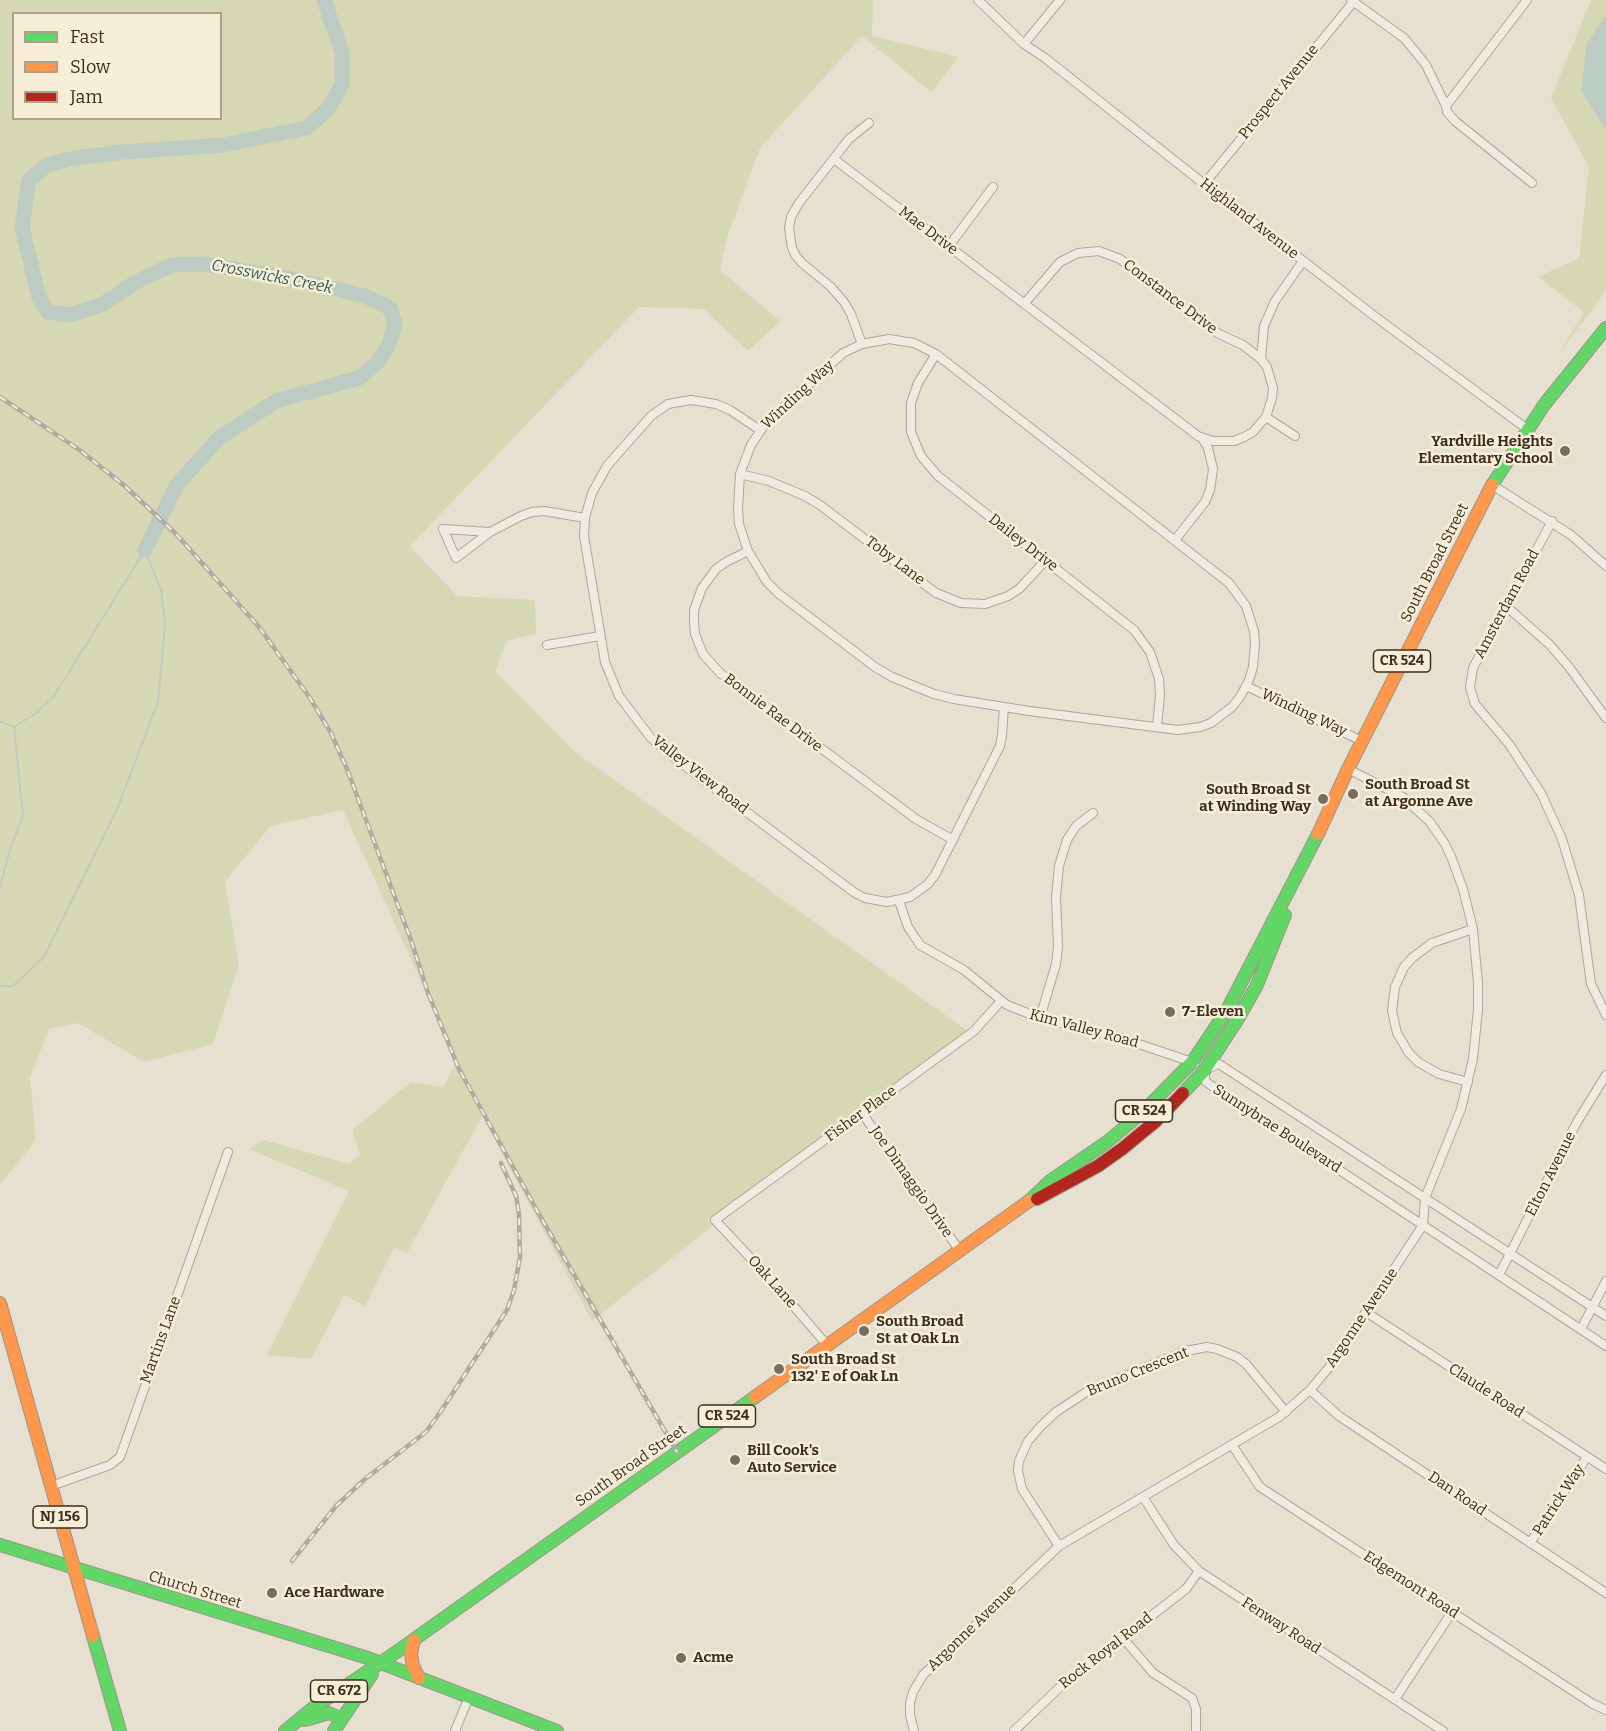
<!DOCTYPE html>
<html>
<head>
<meta charset="utf-8">
<style>
	body { margin:0 }
	#map { position:relative; width:1606px; height:1731px; overflow:hidden; background:#e7e0d1; font-family:Bitter,serif }
	canvas { display:block }
	.legend { position:absolute; left:12px; top:12px; width:210px; height:108px; box-sizing:border-box; background:#f7eed8; border:2px solid #ada18e; margin:0; padding:8px 10px; list-style:none; font-size:18px; color:#3d2e20 }
	.legend li { display:flex; align-items:center; gap:12px; height:30px }
	.legend b { width:30px; border:2px solid #ada18e }
</style>
</head>
<body>
<div id="map">
<canvas width="1606" height="1731"></canvas>
<ul class="legend">
<li><b style="height:8px;background:#63d668"></b>Fast</li>
<li><b style="height:8px;background:#ff974d"></b>Slow</li>
<li><b style="height:8px;background:#b3261e"></b>Jam</li>
</ul>
</div>
<script>
const context = document.querySelector('canvas').getContext('2d');
context.lineJoin = 'round';
function paint(path, color) {
  context.fillStyle = color;
  context.fill(path, 'evenodd');
}
function shape(rows) {
  const path = new Path2D();
  for (const r of rows) {
    path.moveTo(r[0], r[1]);
    for (let i = 2; i < r.length; i += 2) path.lineTo(r[i], r[i + 1]);
  }
  return path;
}
function stroke(path, color, width, dash) {
  context.strokeStyle = color;
  context.lineWidth = width;
  context.lineCap = dash ? 'butt' : 'round';
  context.setLineDash(dash || []);
  context.stroke(path);
}
function write(font, color, halo, rows, align = 'center') {
  context.font = font + ' Bitter,serif';
  context.lineWidth = 5;
  context.setLineDash([]);
  context.textBaseline = 'middle';
  context.strokeStyle = halo;
  context.fillStyle = color;
  for (const [text, x, y, turn = 0] of rows) {
    context.save();
    context.translate(x, y);
    context.rotate((+turn || 0) * Math.PI / 180);
    context.textAlign = isNaN(turn) ? turn : align;
    if (halo) context.strokeText(text, 0, 0);
    context.fillText(text, 0, 0);
    context.restore();
  }
}
paint(shape([
	[0,0,873,0,872,36,959,57,931,92,862,36,760,148,727,238,720,270,780,321,748,351,704,309,639,307,410,546,457,596,535,600,536,634,507,640,495,671,575,752,972,1034,760,1189,592,1321,482,1116,407,1253,394,1247,365,1306,344,1295,311,1359,267,1355,349,1191,249,1149,264,1140,349,1164,360,1155,352,1130,411,1082,443,1087,457,1060,343,810,270,826,225,882,239,964,213,1044,144,1062,78,1023,49,1029,30,1077,36,1140,0,1185],
	[14,14,220,14,220,118,14,118],
	[1591,0,1606,0,1606,15,1587,42,1581,91,1606,130,1606,291,1558,355,1584,312,1538,277,1579,258,1589,167,1551,98]
]), '#d6d7b3');
paint(shape([
	[1606,15,1606,130,1581,91,1587,42]
]), '#bcccc2');
stroke(shape([
	[0,722,14,727,36,713,54,696,145,550],
	[0,887,10,849,23,816,14,727],
	[0,986,13,986,44,957,118,807,158,702,165,624,161,590,145,550]
]), '#bcccc2', 2);
stroke(shape([
	[145,550,176,486,219,438,276,401,359,378,376,364,388,347,395,324,390,308,365,296,293,279,204,264,172,265,136,282,103,304,69,315,48,312,39,298,22,227,29,180,47,165,75,158,123,152,223,145,306,128,327,110,342,85,342,53,324,0]
]), '#bcccc2', 15);
const street = shape([
	[978,0,1024,44,1045,58,1204,184,1373,315,1527,429],
	[1351,0,1404,38,1414,50,1426,65,1446,106,1447,112,1455,121,1532,183],
	[1024,44,1060,0],
	[1446,106,1527,0],
	[834,159,1198,436,1213,441,1234,441,1244,437,1253,432,1266,417,1272,398,1273,388,1267,367,1261,359,1264,326,1275,301,1303,261],
	[1204,184,1355,0],
	[949,246,993,187],
	[1024,304,1060,262,1078,253,1099,251,1120,259,1219,334,1243,345,1261,359],
	[889,339,914,343,936,354,1229,583,1246,606,1254,631,1255,644,1253,667,1249,680,1240,697,1232,707,1211,723,1200,727,1178,730,1029,711,954,699,934,694,892,677,875,667,779,594,767,582,748,551,739,524,738,509,740,474,751,445,765,424,843,353,862,344,889,339],
	[862,344,851,314,844,302,831,287,802,263,796,256,792,248,789,228,791,217,799,203,849,139,869,123],
	[936,354,918,383,911,403,911,432,921,456,938,476,1134,630,1150,652,1159,679,1160,695,1157,727],
	[1266,417,1295,436],
	[760,430,730,410,716,404,691,400,668,404,651,416,607,466,592,493,585,518,584,536,605,662,619,696,651,738,677,760,855,893,865,898,887,902,910,897,928,884,935,875,1000,746,1002,735,1004,707],
	[740,474,769,481,805,496,820,505,936,593,961,603,985,604,1008,596,1019,589,1046,560],
	[1492,485,1571,535,1606,566],
	[1552,521,1473,668,1470,687,1475,704,1509,744,1541,793,1562,839,1579,895,1591,984,1606,1015],
	[443,529,490,532,456,558,443,529],
	[490,532,521,516,532,512,544,511,585,518],
	[1175,540,1205,502,1210,490,1213,469,1208,448,1202,438],
	[748,551,726,562,716,569,702,588,694,610,694,622,695,634,703,654,720,673,916,819,953,840],
	[1506,606,1550,645,1569,667,1606,718],
	[547,645,600,636],
	[1246,686,1362,741],
	[899,901,908,927,920,945,964,970,1007,1005,1040,1018,1121,1038,1195,1063],
	[1040,1018,1056,964,1058,947,1056,897,1059,866,1067,840,1076,826,1093,813],
	[1207,1069,1219,1064,1606,1316],
	[1204,1071,1206,1082,1606,1346],
	[1468,1082,1439,1074,1418,1062,1409,1053,1397,1033,1392,1011,1395,987,1404,967,1412,958,1432,943,1473,929],
	[862,1113,960,1251],
	[1499,1275,1577,1122,1606,1075],
	[1366,1312,1606,1469],
	[1581,1329,1606,1281],
	[827,1345,772,1281,715,1220,974,1031,1001,1001],
	[1310,1390,1339,1416,1606,1593],
	[1232,1445,1260,1487,1593,1704,1606,1710],
	[51,1486,110,1465,120,1457,228,1152],
	[1143,1497,1174,1545,1199,1571,1443,1731],
	[1530,1543,1587,1457],
	[1059,1546,1022,1489,1018,1471,1019,1461,1028,1441,1040,1427,1056,1412,1088,1391,1186,1351,1207,1347,1217,1349,1237,1357,1246,1364,1286,1412],
	[1123,1638,1153,1673,1192,1698,1196,1709,1196,1731],
	[1395,1699,1452,1612],
	[455,1731,469,1697],
	[914,1731,910,1715,910,1703,913,1692,923,1675,1059,1546,1279,1417,1310,1390,1331,1365,1423,1225,1425,1198,1461,1109,1473,1059,1478,1009,1478,983,1473,929,1463,889,1452,859,1445,844,1430,822,1403,797,1348,769],
	[1014,1731,1062,1685,1186,1589,1199,1571]
]);
const fast = shape([
	[1492,485,1544,405,1606,328],
	[1183,1093,1204,1071,1238,1019,1257,985,1285,915],
	[1029,1201,1050,1181,1107,1142,1144,1111,1193,1061,1227,1010,1318,834],
	[0,1545,368,1658,557,1731],
	[93,1636,120,1731],
	[305,1720,329,1713,342,1719],
	[285,1731,313,1708,395,1653,755,1397],
	[334,1731,372,1674]
]);
const slow = shape([
	[1318,834,1348,769,1492,485],
	[0,1303,93,1636],
	[755,1397,1029,1201],
	[414,1640,411,1654,413,1666,419,1678]
]);
const jam = shape([
	[1037,1199,1098,1166,1122,1149,1156,1121,1183,1093]
]);
stroke(street, '#ada599', 10);
stroke(fast, '#9c958a', 14);
stroke(slow, '#9c958a', 14);
stroke(jam, '#9c958a', 14);
stroke(street, '#efebe3', 8);
stroke(fast, '#63d668', 12);
stroke(slow, '#ff974d', 12);
stroke(jam, '#b3261e', 12);
const rail = shape([
	[0,397,81,451,126,487,176,534,259,627,310,698,331,733,347,769,412,943,428,993,459,1069,540,1216,677,1452],
	[292,1561,336,1506,365,1479,426,1432,441,1411,507,1310,514,1290,520,1257,519,1214,516,1196,501,1163]
]);
stroke(rail, '#afaaa2', 4.5);
stroke(rail, '#f7eed8', 2, [7]);
for (const [x, y, r, color] of [
	[1565,451,6,"#786c5e"],
	[1353,794,6,"#786c5e"],
	[1323,799,6,"#786c5e"],
	[1170,1012,6,"#786c5e"],
	[864,1331,6,"#786c5e"],
	[779,1369,6,"#786c5e"],
	[735,1460,6,"#786c5e"],
	[272,1593,6,"#786c5e"],
	[681,1658,6,"#786c5e"]
]) {
  const dot = new Path2D();
  dot.arc(x, y, r, 0, 2 * Math.PI);
  context.fillStyle = color;
  context.fill(dot);
  stroke(dot, '#f7eed8', 2);
}
for (const [x, y, w] of [
	[1402,661,57],
	[1144,1111,57],
	[727,1416,57],
	[60,1517,54],
	[339,1691,57]
]) {
  const box = new Path2D();
  box.roundRect(x - w / 2, y - 11, w, 22, 4.5);
  context.fillStyle = '#f7eed8';
  context.fill(box);
  stroke(box, '#3d2e20', 1.5);
}
write('bold 14px', '#3d2e20', null, [
	["CR 524",1402,661],
	["CR 524",1144,1111],
	["CR 524",727,1416],
	["NJ 156",60,1517],
	["CR 672",339,1691]
]);
write('15px', '#3d2e20', '#f7eed8', [
	["Prospect Avenue",1279,92,-51],
	["Highland Avenue",1249,219,38],
	["Mae Drive",928,231,37],
	["Constance Drive",1170,297,37],
	["Winding Way",798,395,-43],
	["Dailey Drive",1023,543,38],
	["Toby Lane",895,561,37],
	["South Broad Street",1435,563,-63],
	["Amsterdam Road",1507,604,-62],
	["Bonnie Rae Drive",773,713,37],
	["Winding Way",1304,713,25],
	["Valley View Road",700,775,38],
	["Kim Valley Road",1084,1029,15],
	["Fisher Place",861,1114,-36],
	["Sunnybrae Boulevard",1277,1129,33],
	["Elton Avenue",1551,1174,-63],
	["Joe Dimaggio Drive",911,1182,55],
	["Oak Lane",772,1282,48],
	["Argonne Avenue",1362,1318,-56],
	["Martins Lane",161,1340,-70],
	["Bruno Crescent",1138,1372,-22],
	["Claude Road",1486,1391,33],
	["South Broad Street",631,1466,-35],
	["Dan Road",1457,1494,34],
	["Patrick Way",1559,1500,-57],
	["Edgemont Road",1411,1585,33],
	["Church Street",195,1590,17],
	["Fenway Road",1281,1626,33],
	["Argonne Avenue",972,1628,-44],
	["Rock Royal Road",1106,1651,-38]
]);
write('bold 15px', '#3d2e20', '#f7eed8', [
	["Yardville Heights",1553,442,"right"],
	["Elementary School",1553,459,"right"],
	["South Broad St",1365,785],
	["at Argonne Ave",1365,802],
	["South Broad St",1311,790,"right"],
	["at Winding Way",1311,807,"right"],
	["7-Eleven",1182,1012],
	["South Broad",876,1322],
	["St at Oak Ln",876,1339],
	["South Broad St",791,1360],
	["132' E of Oak Ln",791,1377],
	["Bill Cook's",747,1451],
	["Auto Service",747,1468],
	["Ace Hardware",284,1593],
	["Acme",693,1658]
], 'left');
write('italic 16px', '#2f5d5a', '#f7eed8', [
	["Crosswicks Creek",272,277,11]
]);
</script>
</body>
</html>
